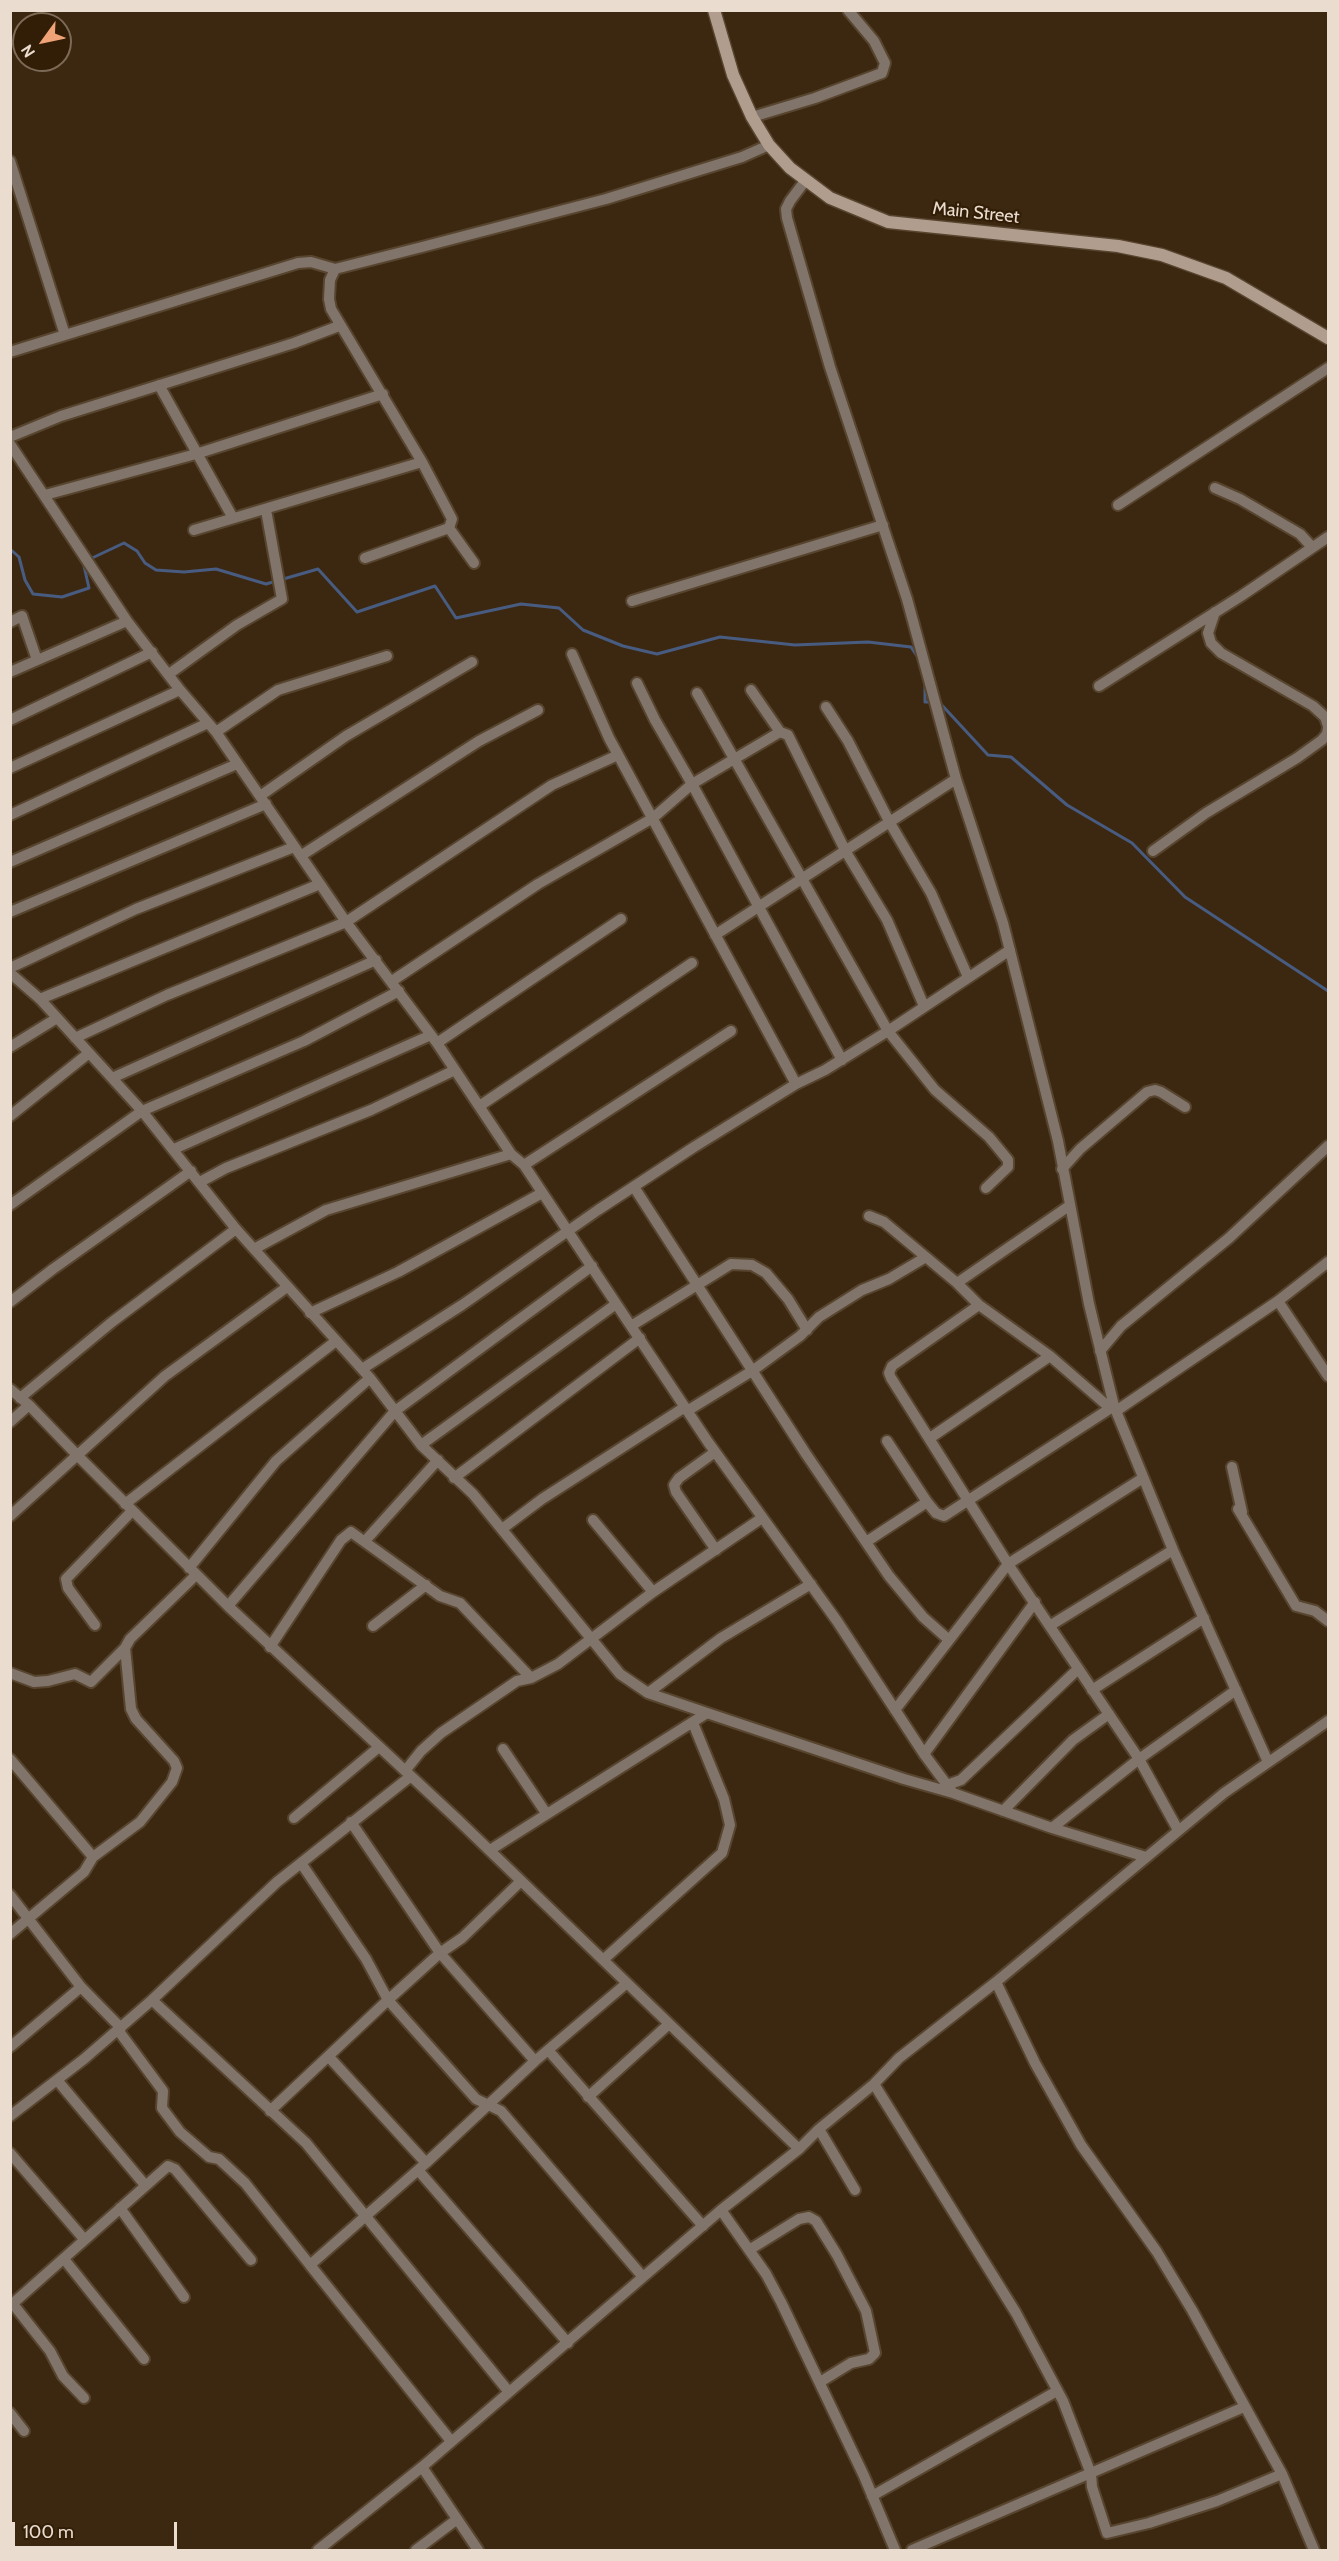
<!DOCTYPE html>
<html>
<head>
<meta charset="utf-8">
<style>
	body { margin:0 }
	#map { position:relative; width:1339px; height:2561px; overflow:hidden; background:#3c2811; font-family:Cabin,sans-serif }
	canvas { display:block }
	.frame { position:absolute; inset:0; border:12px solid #eadccf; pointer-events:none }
	.north { position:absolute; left:12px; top:12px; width:60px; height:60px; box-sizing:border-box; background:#321e07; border:2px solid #7c6a57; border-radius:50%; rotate:237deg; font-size:16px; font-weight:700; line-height:24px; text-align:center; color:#eadccf }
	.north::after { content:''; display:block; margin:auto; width:21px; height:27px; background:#efa377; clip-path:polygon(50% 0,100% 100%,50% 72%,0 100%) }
	.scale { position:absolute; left:12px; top:2522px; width:165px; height:27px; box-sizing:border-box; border:3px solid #eadccf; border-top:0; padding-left:8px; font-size:18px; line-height:21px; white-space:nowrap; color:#eadccf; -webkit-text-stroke:4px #321e07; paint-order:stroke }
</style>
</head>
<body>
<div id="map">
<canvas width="1339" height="2561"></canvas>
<div class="frame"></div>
<div class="north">N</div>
<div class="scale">100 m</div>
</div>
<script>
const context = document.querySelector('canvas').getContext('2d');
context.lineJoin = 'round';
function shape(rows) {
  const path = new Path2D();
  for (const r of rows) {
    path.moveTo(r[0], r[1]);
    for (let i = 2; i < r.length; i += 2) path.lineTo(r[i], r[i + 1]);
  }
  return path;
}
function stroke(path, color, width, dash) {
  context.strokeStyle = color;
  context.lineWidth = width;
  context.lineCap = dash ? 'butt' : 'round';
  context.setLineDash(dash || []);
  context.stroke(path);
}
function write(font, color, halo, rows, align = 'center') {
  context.font = font + ' Cabin,sans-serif';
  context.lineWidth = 4.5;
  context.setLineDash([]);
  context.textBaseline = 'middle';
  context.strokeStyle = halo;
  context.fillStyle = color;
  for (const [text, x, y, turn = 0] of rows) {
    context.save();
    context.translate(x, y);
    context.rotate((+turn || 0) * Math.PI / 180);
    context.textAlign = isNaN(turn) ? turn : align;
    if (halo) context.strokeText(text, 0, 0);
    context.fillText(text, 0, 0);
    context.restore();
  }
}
stroke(shape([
	[10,549,19,557,25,580,33,594,62,597,89,588,84,566,90,559,124,543,137,551,145,563,156,570,184,572,216,569,266,584,318,569,357,612,435,586,456,618,521,604,559,608,583,630,623,646,657,654,720,637,795,645,868,642,911,647,917,656],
	[925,683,925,702,932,702],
	[939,702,988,755,1011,757,1067,805,1132,843,1185,897,1328,991]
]), '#485c82', 3);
const street = shape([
	[752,117,815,98,882,73,885,63,874,41,848,10],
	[10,161,65,335],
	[805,181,790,201,786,209,787,218,830,367,907,599,956,779,1003,923,1058,1141,1089,1304,1114,1406,1173,1550,1268,1762],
	[335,269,330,280,329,299,331,309,422,462,452,519,449,528,365,558],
	[10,352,298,263,311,262,335,269,422,247,606,199,742,157,769,145],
	[159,385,233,518],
	[10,437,61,416,294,343,339,326],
	[10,444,127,621,180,690,216,732,346,922,437,1043,511,1154,524,1165,708,1442,837,1621,924,1754,953,1793],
	[1215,488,1240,499,1300,534,1312,547],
	[45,495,196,454,383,394],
	[1118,505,1328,368],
	[449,528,474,563],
	[194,530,422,462],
	[632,601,883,525],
	[1215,612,1208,633,1211,643,1221,653,1313,706,1325,717,1328,726],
	[10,622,22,616,37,660],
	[572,654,609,738,796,1084],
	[10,672,127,621],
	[169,674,237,625,282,599,266,510],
	[637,683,655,720,692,784,842,1060],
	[1099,686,1241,596,1328,537],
	[751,690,780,732],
	[697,693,888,1031,935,1090,989,1137,1008,1160,1008,1167,986,1188],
	[826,707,848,741,890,823,931,893,968,977],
	[10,720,152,652],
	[216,732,278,690,387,656],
	[10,768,180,690],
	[260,796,346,736,472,662],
	[10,815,208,723],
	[1153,851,1206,813,1297,758,1322,740,1327,734,1328,728],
	[302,855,479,741,538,710],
	[10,862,237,764],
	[10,912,266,804],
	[715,935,956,779],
	[10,968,136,909,294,847],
	[10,973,40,999,142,1111,236,1229,370,1378,421,1445,473,1494,620,1674,648,1693,707,1713,904,1779,953,1793,1052,1828,1146,1857],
	[392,981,538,884,653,818,692,784,780,732,788,735,846,852,887,920,924,1006],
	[40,999,320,884],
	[75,1038,167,995,346,922,552,785,618,755],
	[437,1043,621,919],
	[10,1047,57,1018],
	[112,1078,376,960],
	[481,1105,692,963],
	[10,1116,89,1053],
	[174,1149,431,1035],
	[524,1165,731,1031],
	[1062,1169,1080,1149,1147,1092,1155,1090,1161,1092,1185,1107],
	[200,1182,226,1168,371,1110,455,1070],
	[634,1187,806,1454,889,1576,923,1617,949,1640],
	[10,1205,142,1111,304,1041,399,991],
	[869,1216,884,1222,957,1283,979,1305,1050,1356,1110,1408],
	[254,1249,326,1210,511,1154],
	[957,1283,1069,1206],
	[1278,1301,1328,1376],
	[10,1302,53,1269,191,1171],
	[979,1305,892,1366,889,1373,891,1378,1008,1564,1139,1759,1178,1830],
	[310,1313,398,1272,542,1193],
	[631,1326,731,1264,752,1265,766,1273,788,1299,807,1330],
	[1100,1351,1121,1326,1229,1238,1328,1146],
	[362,1369,462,1305,598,1210,694,1147,796,1084,825,1070,888,1031,1010,950],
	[10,1389,29,1405,78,1456,228,1606,457,1819,799,2149],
	[20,1398,112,1322,236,1229],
	[687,1411,752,1371,800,1336,819,1317,862,1290,889,1279,926,1257],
	[1116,1411,1278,1301,1328,1262],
	[10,1422,29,1405],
	[930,1438,1050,1356],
	[887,1441,927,1502,936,1513,944,1516,1114,1406],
	[421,1445,616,1304],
	[715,1452,679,1478,674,1485,676,1492,716,1550],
	[1232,1467,1242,1512],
	[454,1478,640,1338],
	[125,1504,336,1341],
	[1238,1509,1296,1606,1315,1611,1328,1621],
	[10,1516,165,1376,287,1287],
	[593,1520,653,1592],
	[502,1529,542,1499,685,1407],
	[365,1541,438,1460],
	[866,1542,927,1502],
	[189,1568,276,1461,370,1378],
	[228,1606,395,1411,592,1266],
	[95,1625,68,1588,66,1579,132,1511],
	[1051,1625,1173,1550],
	[373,1626,426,1585],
	[270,1647,341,1540,351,1532,440,1596,460,1603,531,1678],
	[10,1673,34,1682,48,1681,75,1674,91,1682,125,1648],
	[1092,1690,1204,1618],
	[648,1693,721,1638,811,1584],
	[895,1710,1008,1564,1143,1478],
	[503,1749,546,1813],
	[924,1754,1035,1602],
	[10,1759,93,1857,140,1822,172,1782,177,1768,174,1761,136,1719,131,1709,125,1648,130,1639,196,1575],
	[405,1771,421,1751,441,1733,517,1681,531,1678,558,1664,653,1592,762,1518],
	[947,1785,961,1780,1078,1669],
	[1003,1811,1073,1740,1109,1714],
	[294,1818,379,1747],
	[351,1822,440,1953,535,2061],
	[1052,1828,1139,1759,1236,1690],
	[490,1850,707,1713],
	[301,1863,366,1959,388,2000,476,2099,501,2111,643,2277],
	[10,1895,81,1987,121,2028],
	[10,1934,84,1872,93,1857],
	[603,1960,722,1853,730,1825,724,1799,693,1723],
	[996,1982,1035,2063,1081,2145,1157,2252,1192,2310,1282,2474,1314,2550],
	[152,2000,306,2143,509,2392],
	[118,2030,163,2091,162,2108,180,2132,209,2157,219,2159,245,2183,310,2265],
	[10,2047,81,1987],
	[548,2050,703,2226],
	[329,2057,426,2163],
	[57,2080,145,2185],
	[874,2084,1016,2313,1063,2401,1091,2474,1092,2487,1107,2533,1149,2523,1217,2501,1282,2474],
	[588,2097,669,2024],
	[270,2111,388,2000,440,1953,462,1938,521,1881],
	[10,2116,84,2059,152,2000,277,1882,411,1776],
	[819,2129,855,2190],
	[10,2153,84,2239],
	[418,2170,568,2343],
	[120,2208,184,2297],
	[721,2210,766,2274,781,2302,864,2476,895,2550],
	[749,2250,799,2219,809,2217,816,2221,837,2255,866,2311,875,2353,869,2359,851,2363,820,2382],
	[64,2259,144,2359],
	[13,2304,50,2351,63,2376,84,2398],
	[10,2306,168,2166,175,2169,251,2260],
	[10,2413,24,2431],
	[451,2441,310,2265,426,2163,535,2061,627,1983],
	[422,2467,478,2550],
	[872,2496,1057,2391],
	[318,2550,422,2467,721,2210,799,2149,819,2129,874,2084,899,2058,996,1982,1224,1793,1328,1721],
	[416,2550,456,2520],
	[912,2550,1244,2407]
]);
const secondary = shape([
	[714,10,733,75,752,117,769,145,790,168,830,198,888,222,1118,246,1162,255,1226,278,1328,338]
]);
stroke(street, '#58452f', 14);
stroke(secondary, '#58452f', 15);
stroke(street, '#81756b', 10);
stroke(secondary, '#b19d8e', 12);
write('18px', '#eadccf', '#321e07', [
	["Main Street",976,213,6]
]);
</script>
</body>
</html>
